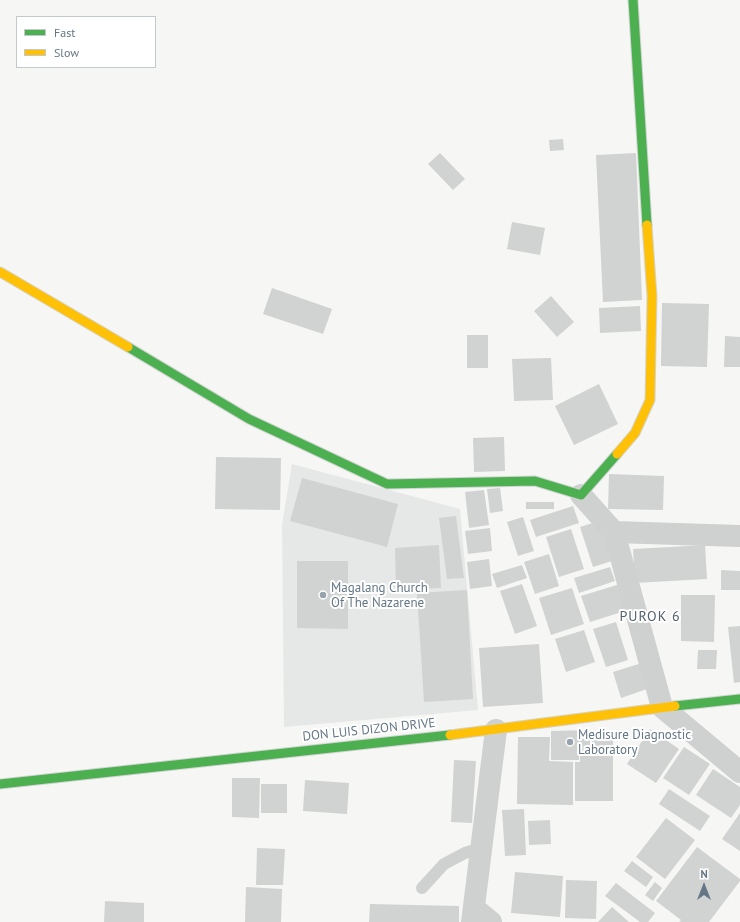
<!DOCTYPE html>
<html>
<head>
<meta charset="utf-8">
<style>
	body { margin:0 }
	#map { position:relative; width:740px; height:922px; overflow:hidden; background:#f6f6f4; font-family:"PT Sans",sans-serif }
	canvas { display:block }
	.legend { position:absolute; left:16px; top:16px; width:140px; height:52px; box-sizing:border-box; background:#fff; border:1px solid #c1c9cf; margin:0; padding:5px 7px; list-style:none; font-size:12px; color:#647786 }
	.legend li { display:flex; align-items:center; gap:8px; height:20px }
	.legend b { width:20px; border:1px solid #c1c9cf }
	.north { position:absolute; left:684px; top:866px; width:40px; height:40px; -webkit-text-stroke:3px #fff; paint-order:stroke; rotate:0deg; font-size:11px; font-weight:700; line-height:16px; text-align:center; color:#647786 }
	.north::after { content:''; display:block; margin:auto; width:14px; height:18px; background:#647786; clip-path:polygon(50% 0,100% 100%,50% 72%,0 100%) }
</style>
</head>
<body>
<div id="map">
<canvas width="740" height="922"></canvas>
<ul class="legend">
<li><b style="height:5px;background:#4caf50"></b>Fast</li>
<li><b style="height:5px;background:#ffc107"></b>Slow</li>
</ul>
<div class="north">N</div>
</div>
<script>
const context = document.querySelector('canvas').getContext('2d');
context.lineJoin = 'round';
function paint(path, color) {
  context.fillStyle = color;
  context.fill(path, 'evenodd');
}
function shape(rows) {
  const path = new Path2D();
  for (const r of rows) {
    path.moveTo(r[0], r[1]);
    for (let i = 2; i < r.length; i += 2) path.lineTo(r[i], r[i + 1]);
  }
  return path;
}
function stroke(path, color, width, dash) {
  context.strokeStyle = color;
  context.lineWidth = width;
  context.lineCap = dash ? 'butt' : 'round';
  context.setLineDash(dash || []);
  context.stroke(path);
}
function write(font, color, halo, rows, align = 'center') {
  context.font = font + ' "PT Sans",sans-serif';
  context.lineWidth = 4;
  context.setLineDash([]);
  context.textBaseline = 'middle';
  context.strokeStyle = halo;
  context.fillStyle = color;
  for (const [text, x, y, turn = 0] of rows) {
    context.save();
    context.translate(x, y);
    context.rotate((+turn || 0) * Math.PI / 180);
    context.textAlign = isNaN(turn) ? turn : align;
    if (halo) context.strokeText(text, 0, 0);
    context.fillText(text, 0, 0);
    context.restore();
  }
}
paint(shape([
	[292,464,460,509,478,710,284,727,282,525]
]), '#e6e8e7');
paint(shape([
	[563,139,564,150,550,151,549,140],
	[440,153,465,179,453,190,428,164],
	[636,153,642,300,603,302,596,155],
	[512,222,545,228,540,255,507,249],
	[272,288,332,309,323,334,263,314],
	[551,296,574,322,557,337,534,311],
	[662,303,709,304,707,367,661,366],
	[640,306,641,331,600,333,599,308],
	[467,335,488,335,488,368,467,368],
	[725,336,740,337,740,367,724,367],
	[551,358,553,400,514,401,512,359],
	[599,384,618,424,574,445,555,406],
	[504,437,505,471,474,472,473,438],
	[216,457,281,458,280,510,215,509],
	[609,474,664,476,663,510,608,509],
	[302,478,398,504,387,547,290,521],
	[500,488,503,511,490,513,487,489],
	[484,490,489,525,469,528,465,492],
	[526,502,554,502,554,509,526,509],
	[573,506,579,523,536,537,530,520],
	[456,516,464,578,447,579,439,518],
	[523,517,534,551,518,556,507,522],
	[599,521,612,561,593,567,580,527],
	[490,528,492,551,468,554,465,531],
	[571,529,584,569,559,577,546,537],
	[439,545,441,588,396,590,395,548],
	[705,545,707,579,635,583,633,549],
	[549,554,559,586,535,594,524,562],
	[489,559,492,586,470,589,467,562],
	[297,561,348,561,348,629,297,628],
	[522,565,527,578,497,588,492,574],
	[610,567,615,581,579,593,574,578],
	[721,570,740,571,740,590,721,590],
	[522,584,537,626,515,634,500,591],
	[620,584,628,610,590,622,581,596],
	[572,588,584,624,551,635,539,598],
	[467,590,473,699,424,702,417,593],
	[681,595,715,595,714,642,681,641],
	[616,622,628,660,606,667,593,629],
	[740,626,740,682,734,683,728,627],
	[584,630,595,662,566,672,555,639],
	[539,644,543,703,483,707,479,648],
	[698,650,717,650,716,669,697,669],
	[642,663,650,688,621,698,613,672],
	[650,729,679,749,656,783,627,764],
	[590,730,590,753,579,753,579,760,551,760,551,731],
	[592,733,613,733,613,755,592,755],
	[518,737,550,737,549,761,573,762,573,805,517,804],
	[684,747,710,764,689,795,663,778],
	[580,756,613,756,613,801,575,801,575,762,580,762],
	[454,760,476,761,472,823,451,822],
	[713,769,740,787,740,805,731,818,696,795],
	[232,778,260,778,259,818,232,817],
	[305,780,349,783,347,814,303,811],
	[261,784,287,784,287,813,261,813],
	[669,789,710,816,700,831,659,804],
	[524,809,526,855,505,856,502,810],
	[740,813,740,851,722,839],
	[666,818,695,840,665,879,636,857],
	[550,820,551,844,529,845,528,821],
	[697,847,740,879,740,881,709,922,679,922,681,920,656,901],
	[257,848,285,849,283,885,256,885],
	[632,861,653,877,646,887,624,871],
	[515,872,563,876,560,917,511,913],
	[566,880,597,881,596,919,565,918],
	[655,882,662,888,653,901,645,895],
	[616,883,655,913,648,922,640,922,605,896],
	[246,887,282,889,281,922,245,922],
	[105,901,144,903,144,922,104,922],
	[370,904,459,906,459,922,369,922],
	[612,907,629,922,598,922]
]), '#d1d2d2');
const fast = shape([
	[633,0,647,225],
	[128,347,249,419,387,484,535,481,581,495,617,454],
	[675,706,740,699],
	[0,784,450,735]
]);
const slow = shape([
	[0,272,128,347],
	[617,454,635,433,650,400,652,296,647,225],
	[450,735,675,706]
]);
stroke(fast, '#d2d4d4', 11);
stroke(slow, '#d2d4d4', 11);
stroke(shape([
	[422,888,444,864,465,853,481,848]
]), '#cfd1d1', 12);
stroke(shape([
	[581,495,614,532,662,707,740,772],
	[614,532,740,536],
	[474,908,491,922],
	[472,922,496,730]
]), '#cfd1d1', 22);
stroke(fast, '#4caf50', 9);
stroke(slow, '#ffc107', 9);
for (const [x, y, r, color] of [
	[323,595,4,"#97a3ac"],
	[570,742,4,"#97a3ac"]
]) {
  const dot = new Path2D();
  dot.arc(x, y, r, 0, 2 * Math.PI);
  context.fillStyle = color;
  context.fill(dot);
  stroke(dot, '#fff', 1.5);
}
write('13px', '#647786', '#fff', [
	["Magalang Church",331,588],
	["Of The Nazarene",331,603],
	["Medisure Diagnostic",578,735],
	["Laboratory",578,750]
], 'left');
write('13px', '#647786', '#fff', [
	["DON LUIS DIZON DRIVE",369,730,-6]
]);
context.letterSpacing = '1px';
write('14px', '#53606b', '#fff', [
	["PUROK 6",650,617]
]);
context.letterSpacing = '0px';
</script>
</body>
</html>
